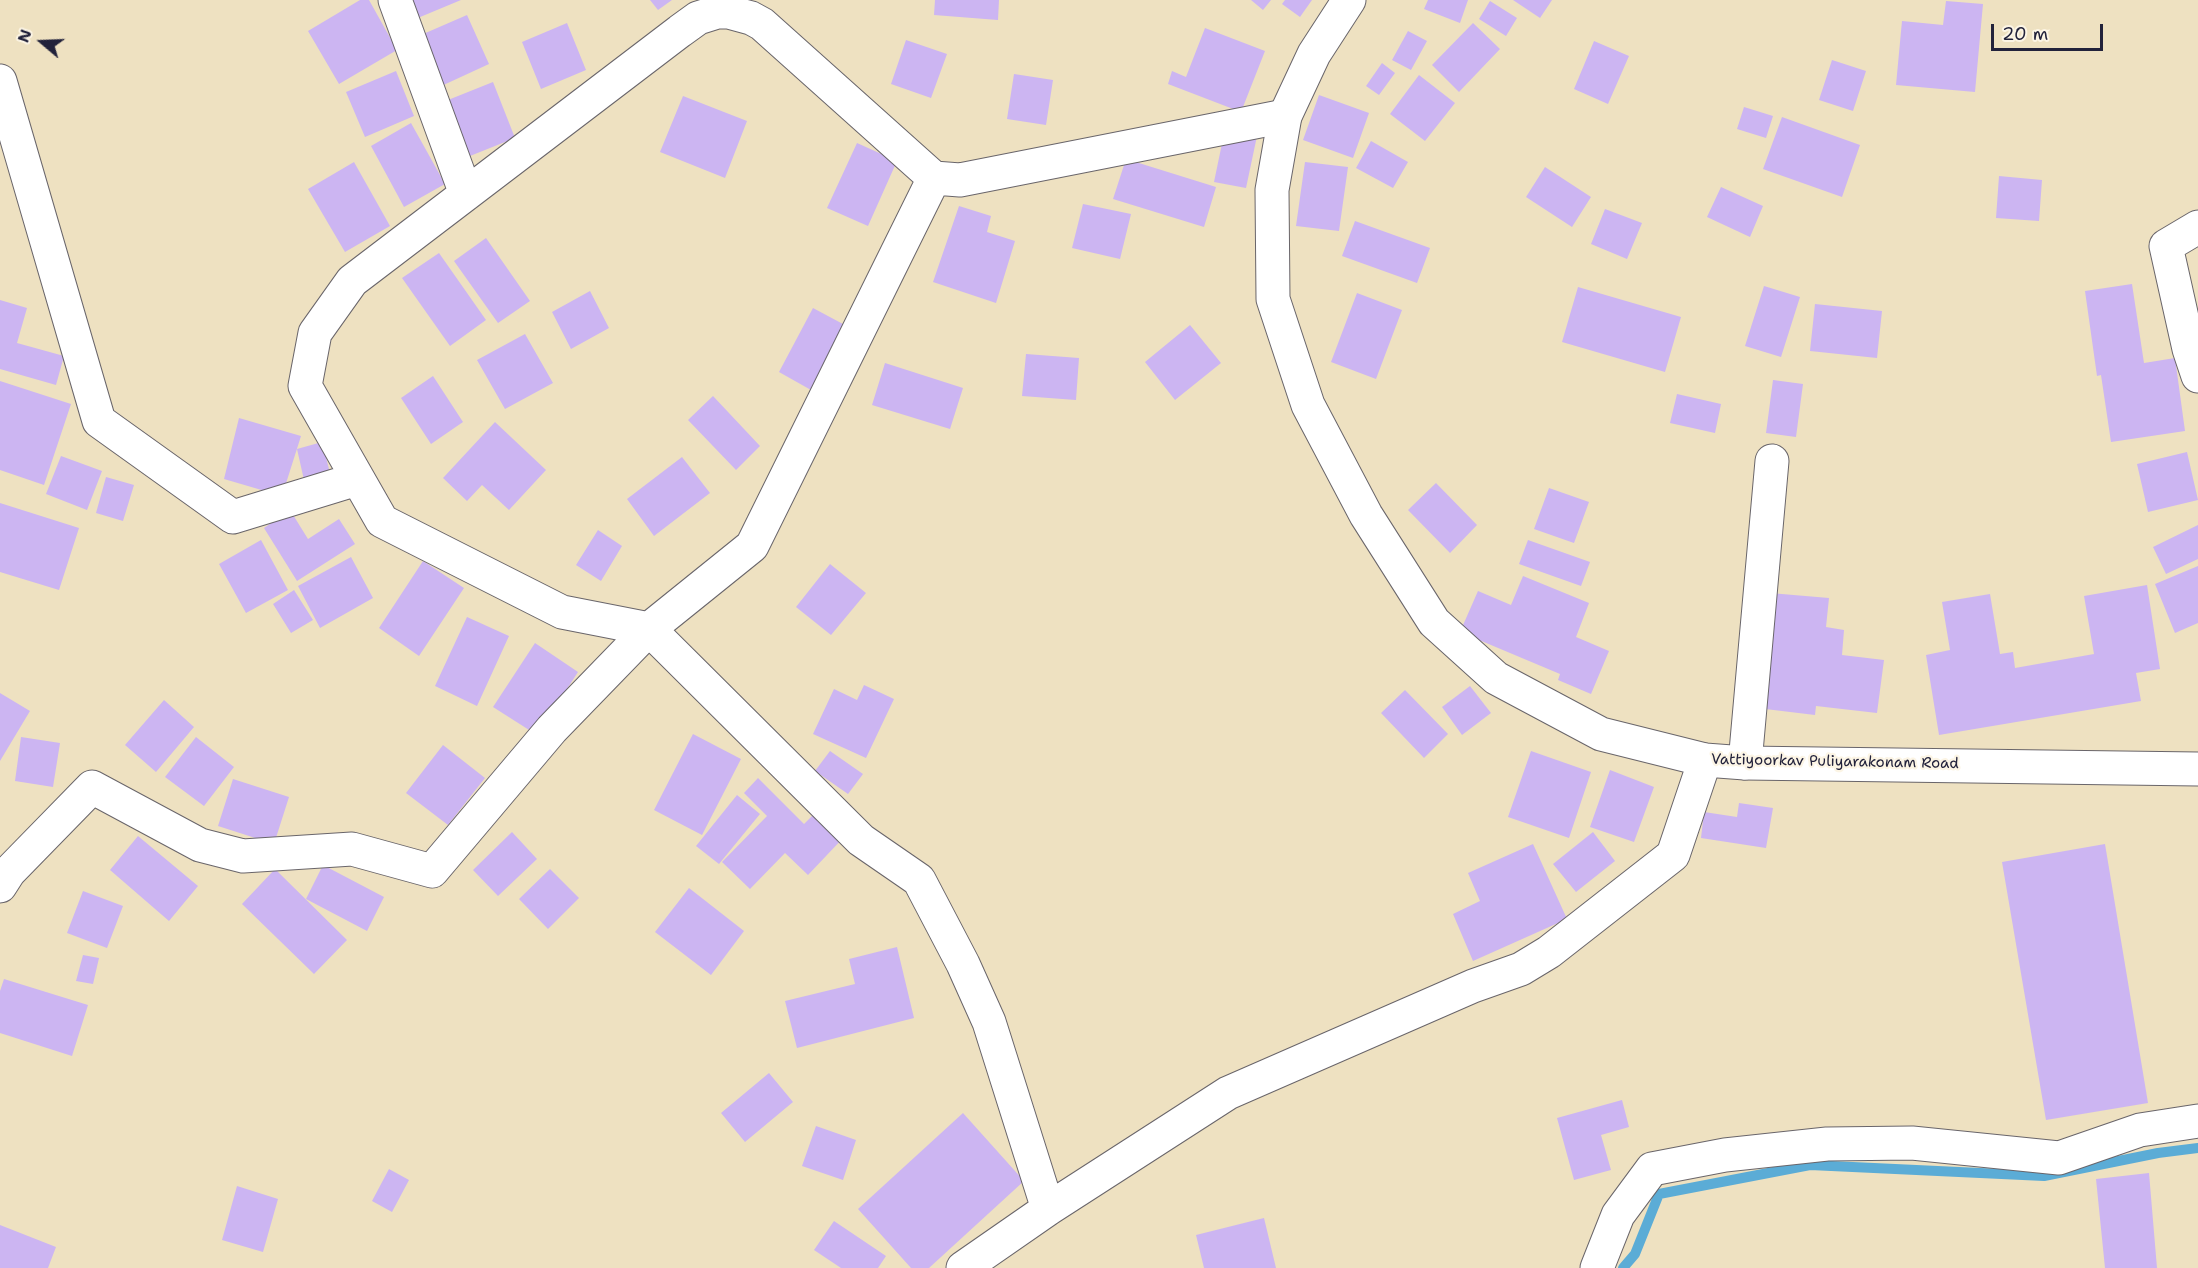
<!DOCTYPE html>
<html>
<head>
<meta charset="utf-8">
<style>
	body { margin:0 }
	#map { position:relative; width:2198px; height:1268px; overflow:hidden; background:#eee1c1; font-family:"Shantell Sans",sans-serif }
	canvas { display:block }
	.north { position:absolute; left:12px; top:12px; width:60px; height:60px; -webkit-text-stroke:4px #fcf5e5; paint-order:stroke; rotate:289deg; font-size:16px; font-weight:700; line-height:24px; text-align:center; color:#22223b }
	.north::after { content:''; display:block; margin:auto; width:21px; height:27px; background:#22223b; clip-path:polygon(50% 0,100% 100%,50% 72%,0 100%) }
	.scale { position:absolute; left:1991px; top:24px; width:112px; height:27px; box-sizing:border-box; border:3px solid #22223b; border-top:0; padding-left:8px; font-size:18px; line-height:21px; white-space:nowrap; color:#22223b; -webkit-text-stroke:4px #fcf5e5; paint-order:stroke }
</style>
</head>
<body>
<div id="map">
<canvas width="2198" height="1268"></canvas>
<div class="north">N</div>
<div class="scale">20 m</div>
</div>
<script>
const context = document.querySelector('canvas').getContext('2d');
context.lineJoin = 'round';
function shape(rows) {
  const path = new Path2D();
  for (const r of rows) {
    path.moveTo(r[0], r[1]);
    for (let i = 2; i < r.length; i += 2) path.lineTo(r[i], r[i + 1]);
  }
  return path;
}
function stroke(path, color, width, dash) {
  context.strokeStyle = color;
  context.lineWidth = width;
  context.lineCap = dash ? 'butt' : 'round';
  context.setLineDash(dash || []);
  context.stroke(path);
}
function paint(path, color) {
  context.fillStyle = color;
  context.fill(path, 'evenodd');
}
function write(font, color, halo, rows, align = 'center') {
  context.font = font + ' "Shantell Sans",sans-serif';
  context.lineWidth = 4.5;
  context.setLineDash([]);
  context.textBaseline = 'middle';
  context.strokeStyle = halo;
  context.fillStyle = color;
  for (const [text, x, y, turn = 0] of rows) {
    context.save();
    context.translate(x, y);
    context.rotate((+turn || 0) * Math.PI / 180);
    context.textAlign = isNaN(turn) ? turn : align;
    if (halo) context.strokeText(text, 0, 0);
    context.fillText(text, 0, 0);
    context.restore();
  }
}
stroke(shape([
	[1623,1268,1635,1254,1659,1194,1810,1165,2044,1176,2158,1153,2198,1148]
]), '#5bacd6', 10);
paint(shape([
	[360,0,369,0,397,50,339,84,308,31],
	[404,0,461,0,413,20],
	[650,0,672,0,658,10],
	[935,0,999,0,998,20,934,15],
	[1251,0,1271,0,1263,10],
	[1285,0,1312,0,1300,17,1282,4],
	[1428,0,1468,0,1460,23,1424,9],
	[1513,0,1552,0,1540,18],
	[1490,1,1517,18,1506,36,1479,19],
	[1946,1,1983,4,1975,92,1896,85,1902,21,1943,25],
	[467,15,489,64,437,88,414,38],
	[567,23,586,70,541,89,522,42],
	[1473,23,1500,49,1459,92,1432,65],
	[1205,28,1265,51,1241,112,1168,84,1172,71,1186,77],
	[1408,31,1427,41,1411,70,1392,60],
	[906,40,947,54,931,98,891,84],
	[1594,41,1629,56,1608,104,1574,89],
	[1832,60,1866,71,1853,111,1819,100],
	[1382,63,1395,73,1379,95,1366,86],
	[396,71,414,116,365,137,346,92],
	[1014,74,1053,80,1046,125,1007,119],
	[1419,75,1455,103,1425,141,1390,114],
	[493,82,515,138,465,158,443,102],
	[1319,95,1369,113,1353,158,1303,140],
	[683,96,747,121,725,178,660,152],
	[1744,107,1773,116,1766,138,1737,129],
	[1782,117,1860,145,1842,197,1763,169],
	[411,123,445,184,404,207,371,146],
	[1225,129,1257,136,1246,188,1214,182],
	[1371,141,1408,162,1393,188,1356,168],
	[857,143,897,161,868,226,827,208],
	[1126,159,1216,187,1204,227,1113,199],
	[354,162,390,226,345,252,308,189],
	[1305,162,1348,167,1339,231,1296,226],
	[1545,167,1591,197,1572,227,1526,197],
	[1999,176,2042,180,2039,221,1996,218],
	[1721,187,1763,206,1750,237,1707,217],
	[1083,204,1131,214,1120,259,1072,248],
	[959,206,991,216,987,232,1015,241,996,303,933,282],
	[1605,209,1642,223,1627,259,1591,244],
	[1355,221,1430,248,1417,283,1342,256],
	[486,238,530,301,498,323,454,261],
	[439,253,486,320,450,346,402,278],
	[2132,284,2144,363,2175,358,2185,431,2111,442,2101,375,2097,376,2085,291],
	[1764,286,1800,297,1781,357,1745,346],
	[1578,287,1681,317,1665,372,1562,342],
	[590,291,609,328,571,349,552,312],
	[1357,293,1402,310,1376,379,1331,362],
	[0,300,27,308,17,343,64,356,56,385,0,369],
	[1815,304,1882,311,1877,358,1810,351],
	[813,308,871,339,811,390,779,372],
	[1190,325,1221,363,1175,400,1145,362],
	[525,334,553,383,505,409,477,360],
	[1026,354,1079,358,1076,400,1022,396],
	[885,363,963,388,950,429,872,405],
	[433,376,463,422,431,444,401,398],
	[1773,380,1803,384,1796,437,1766,433],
	[0,381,71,404,44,485,0,470],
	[1677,394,1721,404,1715,433,1670,423],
	[713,396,760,446,736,470,688,420],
	[239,418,301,436,282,496,224,479],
	[495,422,546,470,509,510,482,485,467,501,443,478],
	[322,442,330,473,304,480,297,449],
	[2187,452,2198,500,2148,512,2137,464],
	[61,456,102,471,87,510,46,494],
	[682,457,710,493,654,536,627,499],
	[106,477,134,485,123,521,96,513],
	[1436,483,1477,525,1450,553,1408,510],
	[1549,488,1589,502,1574,543,1534,529],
	[0,503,79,528,59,590,0,572],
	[290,510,308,539,339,519,355,544,297,581,264,528],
	[2198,525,2198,559,2166,574,2153,547],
	[598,530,622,546,601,581,576,565],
	[261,540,288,590,246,613,219,564],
	[1528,540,1590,562,1581,586,1519,564],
	[351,557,373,598,320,628,298,586],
	[423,561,464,588,419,656,379,628],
	[830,564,866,593,831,635,796,607],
	[2198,566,2198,623,2175,633,2155,584],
	[1523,576,1589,603,1576,637,1609,651,1591,694,1558,680,1560,674,1460,632,1478,591,1511,605],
	[2147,585,2160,669,2136,673,2141,701,1939,735,1926,655,1950,650,1942,602,1990,594,2000,654,2013,652,2015,668,2094,654,2084,596],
	[294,590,313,620,291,633,273,604],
	[1770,593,1829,598,1826,627,1844,630,1842,655,1884,660,1877,713,1816,706,1815,715,1757,708],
	[467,617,509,636,477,706,435,686],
	[535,643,578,672,537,735,493,707],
	[864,685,894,699,866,758,813,734,834,689,857,700],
	[1470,686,1491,713,1462,735,1442,707],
	[1405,690,1448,734,1424,758,1381,713],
	[0,693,30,711,0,761],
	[164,700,194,727,156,772,125,745],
	[693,734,741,759,702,835,654,810],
	[21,737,60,743,53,787,15,781],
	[196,737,234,767,204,806,165,777],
	[443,745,485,778,448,825,406,793],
	[830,751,863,774,848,794,815,771],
	[1531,751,1591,772,1569,838,1508,817],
	[1610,770,1654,787,1634,842,1590,827],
	[758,778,804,824,818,810,845,836,808,875,785,853,750,889,722,862,767,816,744,793],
	[233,779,289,797,274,844,218,826],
	[737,795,760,814,719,864,696,846],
	[1739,803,1773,808,1766,848,1701,838,1704,812,1737,817],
	[512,832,537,859,498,896,473,870],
	[1593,832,1615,861,1576,892,1553,864],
	[138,836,198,886,169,921,110,870],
	[1533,844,1567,919,1473,961,1453,914,1480,901,1468,873],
	[2105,844,2148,1103,2046,1120,2002,862],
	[323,865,384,897,367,931,306,899],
	[275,869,347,940,314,974,242,904],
	[550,869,579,898,548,929,519,899],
	[689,888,744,931,711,975,655,932],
	[83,891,123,906,107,948,67,933],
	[897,947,914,1018,797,1048,785,1001,855,984,849,959],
	[83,955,99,958,93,984,76,981],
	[4,979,88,1005,72,1056,0,1033,0,991],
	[769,1073,793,1102,745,1142,721,1113],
	[1622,1100,1629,1127,1601,1135,1611,1170,1574,1180,1557,1118],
	[963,1113,1024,1181,929,1268,911,1268,858,1209],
	[816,1126,856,1140,843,1180,802,1166],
	[389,1169,409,1180,392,1212,372,1201],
	[2149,1173,2157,1268,2105,1268,2096,1179],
	[237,1186,278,1199,263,1252,222,1240],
	[1264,1218,1276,1268,1204,1268,1196,1235],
	[834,1221,886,1256,878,1268,841,1268,814,1250],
	[0,1225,56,1247,48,1268,0,1268]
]), '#ccb5f2');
const minor = shape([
	[395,0,466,194],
	[0,81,99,421,233,517,357,479],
	[2198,227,2166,246,2189,349,2198,376],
	[1745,763,1772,461],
	[0,886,9,872,92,787,200,845,243,856,352,849,432,871,552,729,649,629,752,546,934,178],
	[1048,1209,989,1022,963,964,919,880,861,840,649,629,562,612,382,521,305,386,315,333,352,281,680,31,698,18,717,12,729,12,751,18,762,24,934,178,960,180,1285,116],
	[963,1268,1048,1209,1228,1093,1473,986,1521,969,1549,952,1673,855,1705,760],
	[1597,1268,1618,1215,1652,1169,1725,1155,1827,1144,1912,1143,2059,1158,2140,1130,2198,1121]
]);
const secondary = shape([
	[1349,0,1314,54,1285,116,1272,190,1273,299,1308,405,1366,515,1434,622,1496,678,1601,734,1705,760,1745,763,2198,769]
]);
stroke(minor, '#69656a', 35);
stroke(secondary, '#69656a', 35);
stroke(minor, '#fff', 33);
stroke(secondary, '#fff', 33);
write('15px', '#22223b', '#fcf5e5', [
	["Vattiyoorkav Puliyarakonam Road",1835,762,1]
]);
</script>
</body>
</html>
